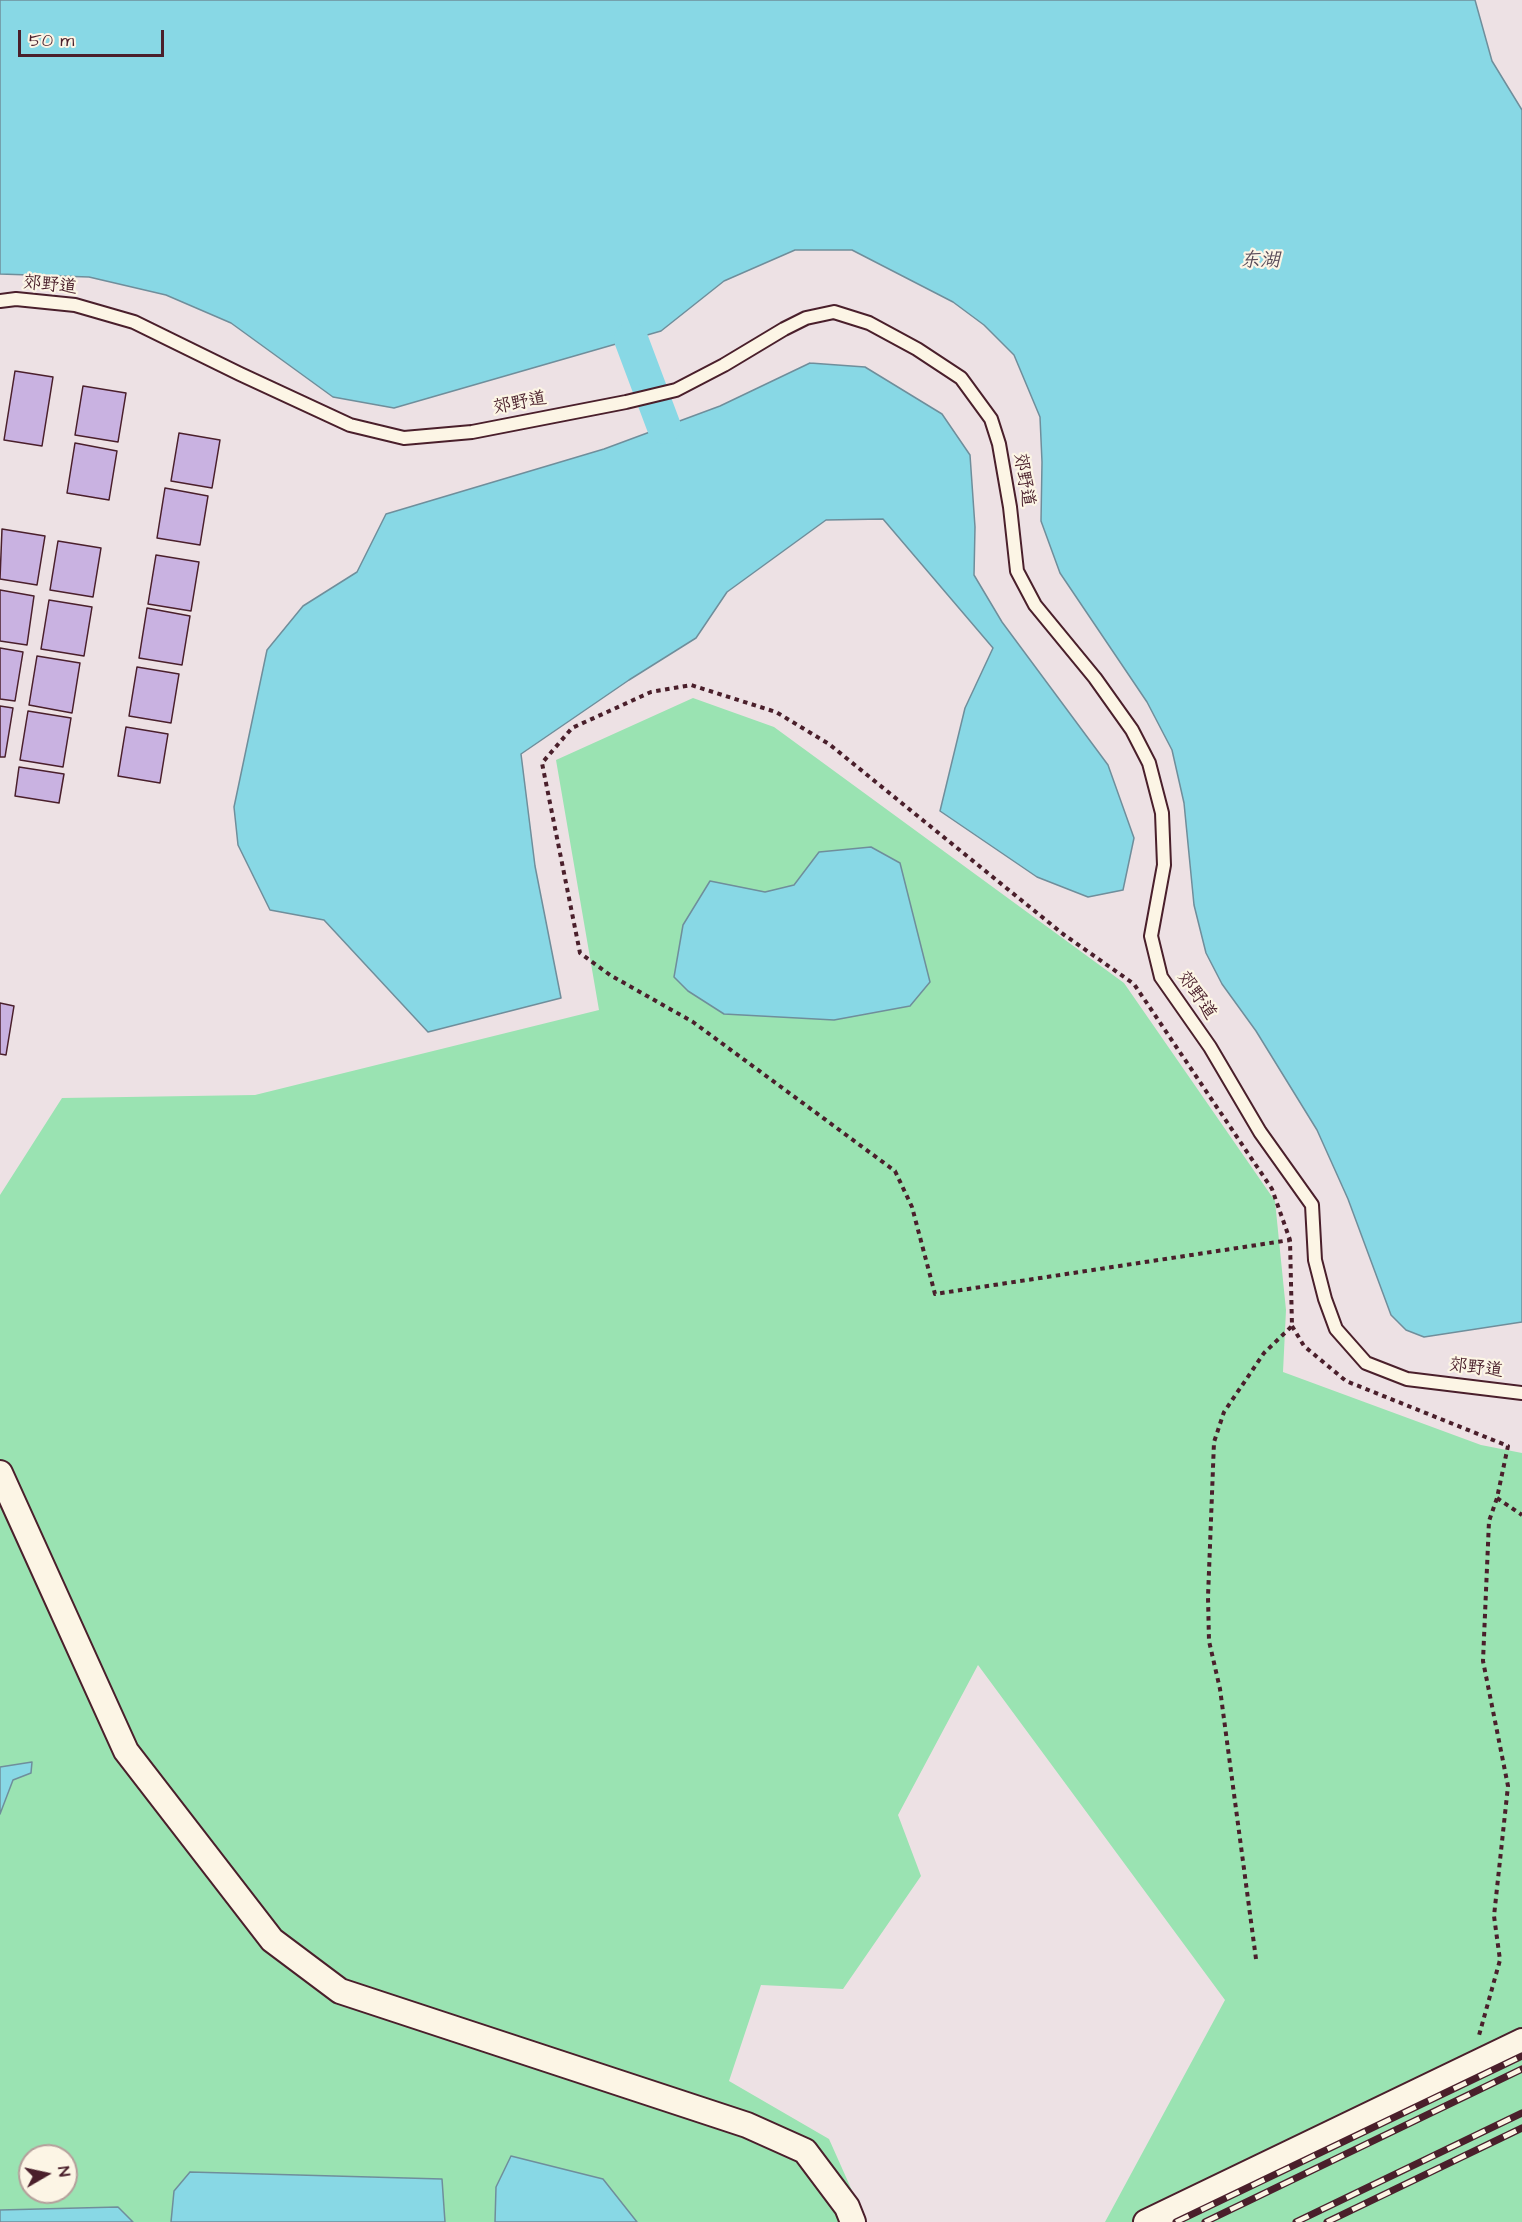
<!DOCTYPE html>
<html>
<head>
<meta charset="utf-8">
<style>
	body { margin:0 }
	#map { position:relative; width:1522px; height:2222px; overflow:hidden; background:#ede1e4; font-family:"Architects Daughter",sans-serif }
	canvas { display:block }
	.north { position:absolute; left:18px; top:2144px; width:60px; height:60px; box-sizing:border-box; background:#fcf5e5; border:2px solid #b59f9b; border-radius:50%; rotate:81deg; font-size:16px; font-weight:700; line-height:24px; text-align:center; color:#4a1f2b }
	.north::after { content:''; display:block; margin:auto; width:21px; height:27px; background:#4a1f2b; clip-path:polygon(50% 0,100% 100%,50% 72%,0 100%) }
	.scale { position:absolute; left:18px; top:30px; width:146px; height:27px; box-sizing:border-box; border:3px solid #4a1f2b; border-top:0; padding-left:8px; font-size:18px; line-height:21px; white-space:nowrap; color:#4a1f2b; -webkit-text-stroke:4px #fcf5e5; paint-order:stroke }
</style>
</head>
<body>
<div id="map">
<canvas width="1522" height="2222"></canvas>
<div class="north">N</div>
<div class="scale">50 m</div>
</div>
<script>
const context = document.querySelector('canvas').getContext('2d');
context.lineJoin = 'round';
function paint(path, color) {
  context.fillStyle = color;
  context.fill(path, 'evenodd');
}
function shape(rows) {
  const path = new Path2D();
  for (const r of rows) {
    path.moveTo(r[0], r[1]);
    for (let i = 2; i < r.length; i += 2) path.lineTo(r[i], r[i + 1]);
  }
  return path;
}
function stroke(path, color, width, dash) {
  context.strokeStyle = color;
  context.lineWidth = width;
  context.lineCap = dash ? 'butt' : 'round';
  context.setLineDash(dash || []);
  context.stroke(path);
}
function write(font, color, halo, rows, align = 'center') {
  context.font = font + ' "Architects Daughter","LXGW WenKai TC",sans-serif';
  context.lineWidth = 4.5;
  context.setLineDash([]);
  context.textBaseline = 'middle';
  context.strokeStyle = halo;
  context.fillStyle = color;
  for (const [text, x, y, turn = 0] of rows) {
    context.save();
    context.translate(x, y);
    context.rotate((+turn || 0) * Math.PI / 180);
    context.textAlign = isNaN(turn) ? turn : align;
    if (halo) context.strokeText(text, 0, 0);
    context.fillText(text, 0, 0);
    context.restore();
  }
}
paint(shape([
	[693,698,774,727,1124,983,1275,1201,1286,1310,1283,1372,1481,1445,1522,1453,1522,2222,1105,2222,1225,2000,978,1665,898,1815,921,1876,843,1989,761,1985,729,2081,829,2139,866,2222,637,2222,603,2179,496,2187,495,2222,445,2222,442,2179,190,2172,174,2191,171,2222,133,2222,118,2207,0,2210,0,1195,62,1098,255,1095,599,1010,556,760],
	[819,852,724,1014,710,881,765,892,794,885],
	[30,2156,66,2156,66,2192,30,2192]
]), '#9ae3b2');
const water = shape([
	[0,0,1475,0,1492,61,1522,110,1522,1322,1424,1337,1406,1330,1391,1315,1348,1199,1317,1130,1256,1031,1222,984,1206,953,1194,905,1184,803,1172,750,1147,702,1060,573,1041,521,1042,462,1040,417,1014,355,984,325,953,302,852,250,795,250,724,281,661,331,394,408,333,397,231,323,166,295,89,277,0,274,0,0],
	[810,363,865,367,942,414,970,455,975,527,974,575,1002,622,1108,765,1134,838,1123,890,1088,897,1037,877,940,811,965,708,993,648,883,519,826,520,727,592,696,638,629,680,521,754,535,866,561,998,428,1032,324,920,270,910,238,845,234,807,267,650,303,606,357,572,386,514,604,449,720,406,810,363],
	[871,847,900,863,930,982,910,1006,834,1020,724,1014,688,991,674,977,683,925,710,881,765,892,794,885,819,852,871,847],
	[32,1762,31,1773,13,1780,0,1814,0,1767,32,1762],
	[511,2156,603,2179,637,2222,495,2222,496,2187,511,2156],
	[190,2172,442,2179,445,2222,171,2222,174,2191,190,2172],
	[118,2207,133,2222,0,2222,0,2210,118,2207]
]);
paint(water, '#88d8e5');
stroke(water, '#6f8e9b', 1.5);
stroke(shape([
	[631,339,664,427]
]), '#88d8e5', 34);
const building = shape([
	[15,371,53,377,42,446,4,440,15,371],
	[83,386,126,393,118,442,75,435,83,386],
	[179,433,220,440,212,488,171,481,179,433],
	[75,443,117,451,109,500,67,493,75,443],
	[165,488,208,496,200,545,157,538,165,488],
	[2,529,45,536,37,585,0,579,2,529],
	[58,541,101,548,93,597,50,590,58,541],
	[156,555,199,562,191,611,148,604,156,555],
	[0,590,34,596,27,645,0,641,0,590],
	[49,600,92,607,84,656,41,649,49,600],
	[147,608,190,616,182,665,139,658,147,608],
	[0,648,23,652,15,701,0,699,0,648],
	[37,656,80,663,72,713,29,705,37,656],
	[137,667,179,674,171,723,129,716,137,667],
	[0,706,13,708,5,757,0,757,0,706],
	[28,711,71,718,63,767,20,760,28,711],
	[126,727,168,734,160,783,118,776,126,727],
	[19,767,64,774,59,803,15,796,19,767],
	[0,1003,14,1006,6,1055,0,1054,0,1003]
]);
paint(building, '#c9b2e1');
stroke(building, '#4a1f2b', 1.5);
const service = shape([
	[0,301,16,299,75,305,134,322,240,374,350,425,404,438,472,432,626,402,676,390,724,365,784,329,806,318,834,312,869,323,917,349,961,378,991,419,999,444,1010,507,1017,571,1035,605,1095,678,1132,730,1149,763,1162,813,1164,865,1151,936,1161,977,1210,1047,1260,1132,1312,1205,1315,1260,1325,1299,1336,1329,1366,1363,1407,1379,1522,1393]
]);
const minor = shape([
	[0,1473,126,1751,272,1940,340,1991,747,2125,805,2151,847,2207,853,2222],
	[1146,2222,1522,2041]
]);
stroke(service, '#4a1f2b', 16);
stroke(minor, '#4a1f2b', 28);
stroke(shape([
	[1292,1326,1304,1346,1346,1381,1508,1446,1497,1498,1489,1521,1483,1661,1508,1786,1494,1916,1500,1960,1478,2039],
	[1497,1498,1522,1515],
	[1256,1959,1220,1689,1209,1641,1208,1597,1214,1442,1224,1412,1264,1353,1292,1326,1290,1240,935,1294,912,1207,895,1171,693,1022,610,975,580,953,542,763,572,728,651,692,691,685,776,712,829,744,1063,934,1134,984,1272,1189,1290,1240]
]), '#4a1f2b', 4, [4.5, 4.5]);
stroke(service, '#fcf5e5', 12);
stroke(minor, '#fcf5e5', 24);
const rail = shape([
	[1176,2222,1522,2056],
	[1205,2222,1522,2069],
	[1296,2222,1522,2113],
	[1327,2222,1522,2128]
]);
stroke(rail, '#4a1f2b', 7);
stroke(rail, '#fcf5e5', 4.5, [14]);
write('18px', '#4a1f2b', '#fcf5e5', [
	["郊野道",50,286,6],
	["郊野道",520,404,-11],
	["郊野道",1023,480,81],
	["郊野道",1196,996,55],
	["郊野道",1476,1369,7]
]);
write('italic 20px', '#5a4d5a', '#fcf5e5', [
	["东湖",1260,262]
]);
</script>
</body>
</html>
